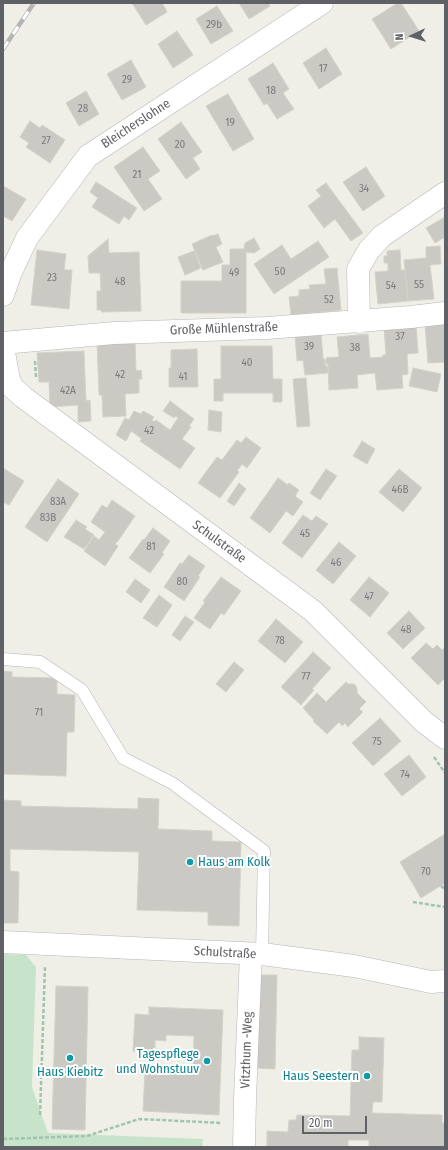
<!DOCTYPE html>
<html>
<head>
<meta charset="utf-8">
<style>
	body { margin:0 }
	#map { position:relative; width:448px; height:1150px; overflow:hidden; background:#efefe8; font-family:"Fira Sans Condensed",sans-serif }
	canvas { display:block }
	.frame { position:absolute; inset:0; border:4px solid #5f6166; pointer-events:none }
	.north { position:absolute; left:392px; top:16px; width:40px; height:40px; -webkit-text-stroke:3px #fff; paint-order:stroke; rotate:266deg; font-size:11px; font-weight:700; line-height:16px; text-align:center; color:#5f6166 }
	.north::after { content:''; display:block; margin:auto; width:14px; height:18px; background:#5f6166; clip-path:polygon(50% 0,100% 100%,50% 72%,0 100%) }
	.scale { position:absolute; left:302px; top:1116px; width:65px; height:18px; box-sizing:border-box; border:2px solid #5f6166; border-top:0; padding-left:5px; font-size:12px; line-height:14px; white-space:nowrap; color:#5f6166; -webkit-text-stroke:3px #fff; paint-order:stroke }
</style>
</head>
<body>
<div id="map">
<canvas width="448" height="1150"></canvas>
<div class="frame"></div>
<div class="north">N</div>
<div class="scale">20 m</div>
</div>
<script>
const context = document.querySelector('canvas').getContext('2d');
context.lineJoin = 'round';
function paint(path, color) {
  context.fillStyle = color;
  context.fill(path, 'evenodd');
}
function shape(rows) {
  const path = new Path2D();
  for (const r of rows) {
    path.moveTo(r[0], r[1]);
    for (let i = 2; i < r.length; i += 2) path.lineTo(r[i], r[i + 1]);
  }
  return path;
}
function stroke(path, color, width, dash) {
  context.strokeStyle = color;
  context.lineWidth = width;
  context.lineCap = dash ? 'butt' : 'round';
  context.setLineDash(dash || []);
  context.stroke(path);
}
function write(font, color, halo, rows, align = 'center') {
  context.font = font + ' "Fira Sans Condensed",sans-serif';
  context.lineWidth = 4;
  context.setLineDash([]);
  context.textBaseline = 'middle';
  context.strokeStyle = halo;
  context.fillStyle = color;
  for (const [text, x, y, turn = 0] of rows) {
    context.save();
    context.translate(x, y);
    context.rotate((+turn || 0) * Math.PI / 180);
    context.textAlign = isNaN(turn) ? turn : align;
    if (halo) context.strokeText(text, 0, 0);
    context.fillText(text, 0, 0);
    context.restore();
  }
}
paint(shape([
	[3,954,26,955,36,967,32,1087,48,1133,203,1139,202,1147,5,1147,3,1145]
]), '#c7e4ca');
const building = shape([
	[132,3,162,3,167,12,146,25,132,3],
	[239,3,268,3,270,6,249,19,239,3],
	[398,3,401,3,419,31,391,49,372,19,398,3],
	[217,6,233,31,211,44,196,19,217,6],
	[177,31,193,55,173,68,158,44,177,31],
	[326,48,342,74,319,89,303,63,326,48],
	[131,60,146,87,122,100,107,74,131,60],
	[273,63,289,89,283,93,294,109,277,119,267,103,264,105,248,79,273,63],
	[86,91,99,114,79,126,66,103,86,91],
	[228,94,254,139,233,151,206,106,228,94],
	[30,121,40,128,42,125,65,140,50,163,26,147,29,143,20,137,30,121],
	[181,122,202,152,193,158,200,169,186,179,158,139,181,122],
	[143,147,160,171,148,179,162,199,144,211,114,167,143,147],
	[366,167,385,196,363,211,343,182,366,167],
	[96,182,137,208,129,220,124,216,119,224,92,207,98,198,90,192,96,182],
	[326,183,363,233,351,241,335,219,324,228,308,206,321,196,316,190,326,183],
	[3,186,26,199,12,221,3,216,3,186],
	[445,217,445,237,435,243,426,228,445,217],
	[218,234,222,244,216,247,223,262,203,270,192,244,212,235,212,236,218,234],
	[254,238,260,249,254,253,246,252,246,313,181,313,181,281,222,281,222,265,230,265,230,249,244,249,245,243,254,238],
	[108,239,109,253,139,252,141,311,102,312,101,310,97,310,97,291,101,291,100,273,89,273,88,256,108,239],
	[318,241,329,257,274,294,254,264,282,245,291,259,318,241],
	[440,246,441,264,430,265,434,299,408,301,404,260,426,258,426,247,440,246],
	[37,250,66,254,64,270,72,270,69,309,31,305,37,250],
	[400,250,401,270,405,270,408,301,378,304,375,272,388,271,388,263,384,263,384,256,387,256,387,251,400,250],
	[194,251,201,268,185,275,178,257,194,251],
	[337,268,341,310,291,315,289,297,299,296,299,290,310,289,309,285,326,284,324,269,337,268],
	[445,321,445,348,444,348,445,362,428,363,425,323,445,321],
	[416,324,418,353,407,354,408,374,402,375,403,388,377,390,375,373,357,375,358,388,329,390,328,364,326,364,326,358,339,357,337,337,368,334,370,358,383,357,383,355,386,355,384,327,416,324],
	[321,333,323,358,325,360,325,365,328,367,328,373,305,375,303,360,297,361,295,335,321,333],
	[135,339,136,371,141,370,142,379,139,379,139,393,125,394,126,416,103,417,102,395,99,395,97,343,135,339],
	[221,346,272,346,273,379,282,379,282,402,273,402,273,393,223,393,223,401,214,401,214,379,221,379,221,346],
	[197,349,198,387,169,387,169,368,171,368,171,350,197,349],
	[84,351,86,401,90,400,91,421,78,422,78,405,50,407,49,382,39,382,37,353,84,351],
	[413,368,441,374,437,392,409,386,413,368],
	[306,378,310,426,297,427,293,379,306,378],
	[170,401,194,419,189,426,191,427,182,439,195,448,180,469,140,441,142,439,131,431,126,441,116,435,125,418,129,420,134,411,141,414,143,411,154,417,152,420,154,422,156,420,170,430,178,418,175,416,174,418,163,411,170,401],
	[209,410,222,412,221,432,208,430,209,410],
	[246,437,261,448,247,468,242,464,237,471,239,472,220,498,198,483,217,457,222,460,237,440,241,443,246,437],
	[362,441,375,449,367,464,353,456,362,441],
	[3,468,24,481,9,505,3,502,3,468],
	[326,469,337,476,320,500,310,493,326,469],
	[399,469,422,488,403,512,379,492,399,469],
	[278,478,288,485,289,483,299,490,295,496,303,502,293,516,286,511,270,533,250,518,278,478],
	[58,479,79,494,47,542,25,527,58,479],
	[239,483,246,489,234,506,227,501,239,483],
	[112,500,135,516,118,541,115,544,118,546,105,566,84,551,94,536,99,540,105,532,91,522,102,505,107,508,112,500],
	[303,515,312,521,316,516,328,524,302,558,282,543,303,515],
	[76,520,87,527,85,529,94,535,84,549,64,537,76,520],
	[153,528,170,541,162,553,164,554,150,573,129,558,143,539,144,540,153,528],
	[339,542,356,556,333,584,316,570,339,542],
	[189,555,205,566,198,576,200,577,184,601,164,587,180,563,182,564,189,555],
	[221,577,241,591,224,615,221,613,210,629,194,618,205,602,203,601,221,577],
	[369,577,389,593,370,617,350,600,369,577],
	[135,579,150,590,141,603,126,592,135,579],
	[159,595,172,605,157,627,143,618,159,595],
	[409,611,425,628,403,649,387,633,409,611],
	[185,616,194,622,180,641,172,635,185,616],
	[276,619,303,642,285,663,258,641,276,619],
	[426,643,433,649,437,645,442,650,445,647,445,678,438,685,411,658,426,643],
	[313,652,331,668,312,689,314,690,301,705,281,687,313,652],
	[234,662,244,670,226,692,216,684,234,662],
	[3,671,12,672,12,677,57,678,57,694,75,695,74,732,67,732,66,776,3,774,3,671],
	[346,682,348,684,354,684,357,688,357,693,366,702,359,709,363,712,348,727,345,723,342,726,339,722,327,734,313,721,314,720,303,708,317,693,326,702,346,682],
	[380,718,401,741,373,766,352,743,380,718],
	[409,755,426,777,402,796,384,774,409,755],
	[138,798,159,799,158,829,212,831,212,841,241,842,239,926,208,925,208,912,137,910,139,852,10,849,10,871,19,872,18,923,3,923,3,800,21,801,21,806,138,809,138,798],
	[445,834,445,883,421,898,400,862,445,834],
	[259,975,277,975,275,1069,257,1068,259,975],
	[56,986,88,987,85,1130,52,1129,56,986],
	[149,1007,223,1010,219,1115,143,1111,145,1069,193,1071,194,1036,166,1035,166,1041,155,1040,155,1052,133,1051,135,1014,149,1015,149,1007],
	[359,1037,384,1038,382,1102,373,1102,372,1113,442,1115,442,1123,445,1123,445,1147,369,1147,369,1140,348,1140,348,1147,267,1147,267,1131,288,1132,289,1120,296,1120,297,1115,350,1116,352,1050,359,1050,359,1037]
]);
paint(building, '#cbc9c4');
stroke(building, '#d4d1c6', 1);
const service = shape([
	[3,659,40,662,82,690,123,758,172,783,264,851,262,954]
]);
const minor = shape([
	[3,295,11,272,27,238,88,156,322,3],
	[359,322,358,269,369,250,382,236,445,193],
	[3,343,114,333,267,328,411,317,445,313],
	[3,347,9,380,13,388,23,397,313,611,424,722,445,738],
	[3,942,262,954,354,966,431,982,445,981],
	[244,1147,245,1099,251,954]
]);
stroke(service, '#b5b6bb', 13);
stroke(minor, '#b5b6bb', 23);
stroke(shape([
	[35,361,36,378],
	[434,757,445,773],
	[441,886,445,889],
	[413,902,445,907],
	[40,1115,45,966],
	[3,1139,87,1136,139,1119,222,1123]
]), '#a0c5af', 2.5, [4, 2]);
stroke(service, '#fff', 12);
stroke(minor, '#fff', 22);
const rail = shape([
	[3,49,34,3]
]);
stroke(rail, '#b5b5b6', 4.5);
stroke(rail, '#fff', 3, [9]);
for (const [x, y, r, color] of [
	[190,862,4,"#0f9aa8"],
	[70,1058,4,"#0f9aa8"],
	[207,1061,4,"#0f9aa8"],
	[367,1076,4,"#0f9aa8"]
]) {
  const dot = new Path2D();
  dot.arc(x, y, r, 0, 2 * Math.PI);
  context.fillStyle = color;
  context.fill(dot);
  stroke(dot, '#fff', 1.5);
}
write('11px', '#7a7b7e', null, [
	["29b",214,25],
	["17",323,69],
	["29",127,80],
	["18",271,91],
	["28",83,109],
	["19",230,123],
	["27",46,141],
	["20",180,145],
	["21",137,175],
	["34",364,189],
	["50",280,272],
	["49",234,273],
	["23",52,278],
	["48",120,282],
	["55",419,285],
	["54",391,286],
	["52",329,300],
	["37",400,337],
	["39",309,347],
	["38",355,348],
	["40",247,363],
	["42",120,375],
	["41",183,377],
	["42A",68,391],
	["42",149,431],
	["46B",400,490],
	["83A",58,502],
	["83B",48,518],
	["45",305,534],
	["81",151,547],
	["46",336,563],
	["80",182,582],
	["47",369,597],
	["48",406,630],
	["78",280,641],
	["77",306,677],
	["71",39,713],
	["75",377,742],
	["74",405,775],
	["70",426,872]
]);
write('13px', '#5f6166', '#fff', [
	["Bleicherslohne",136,124,-33],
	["Große Mühlenstraße",224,329,-2],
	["Schulstraße",219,542,36],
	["Schulstraße",225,953,3],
	["Vitzthum -Weg",247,1050,-88]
]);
write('13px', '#0d838f', '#fff', [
	["Haus am Kolk",198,862,"left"],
	["Tagespflege",199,1054],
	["und Wohnstuuv",199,1069],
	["Haus Kiebitz",70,1072,"center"],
	["Haus Seestern",359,1076]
], 'right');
</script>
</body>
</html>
